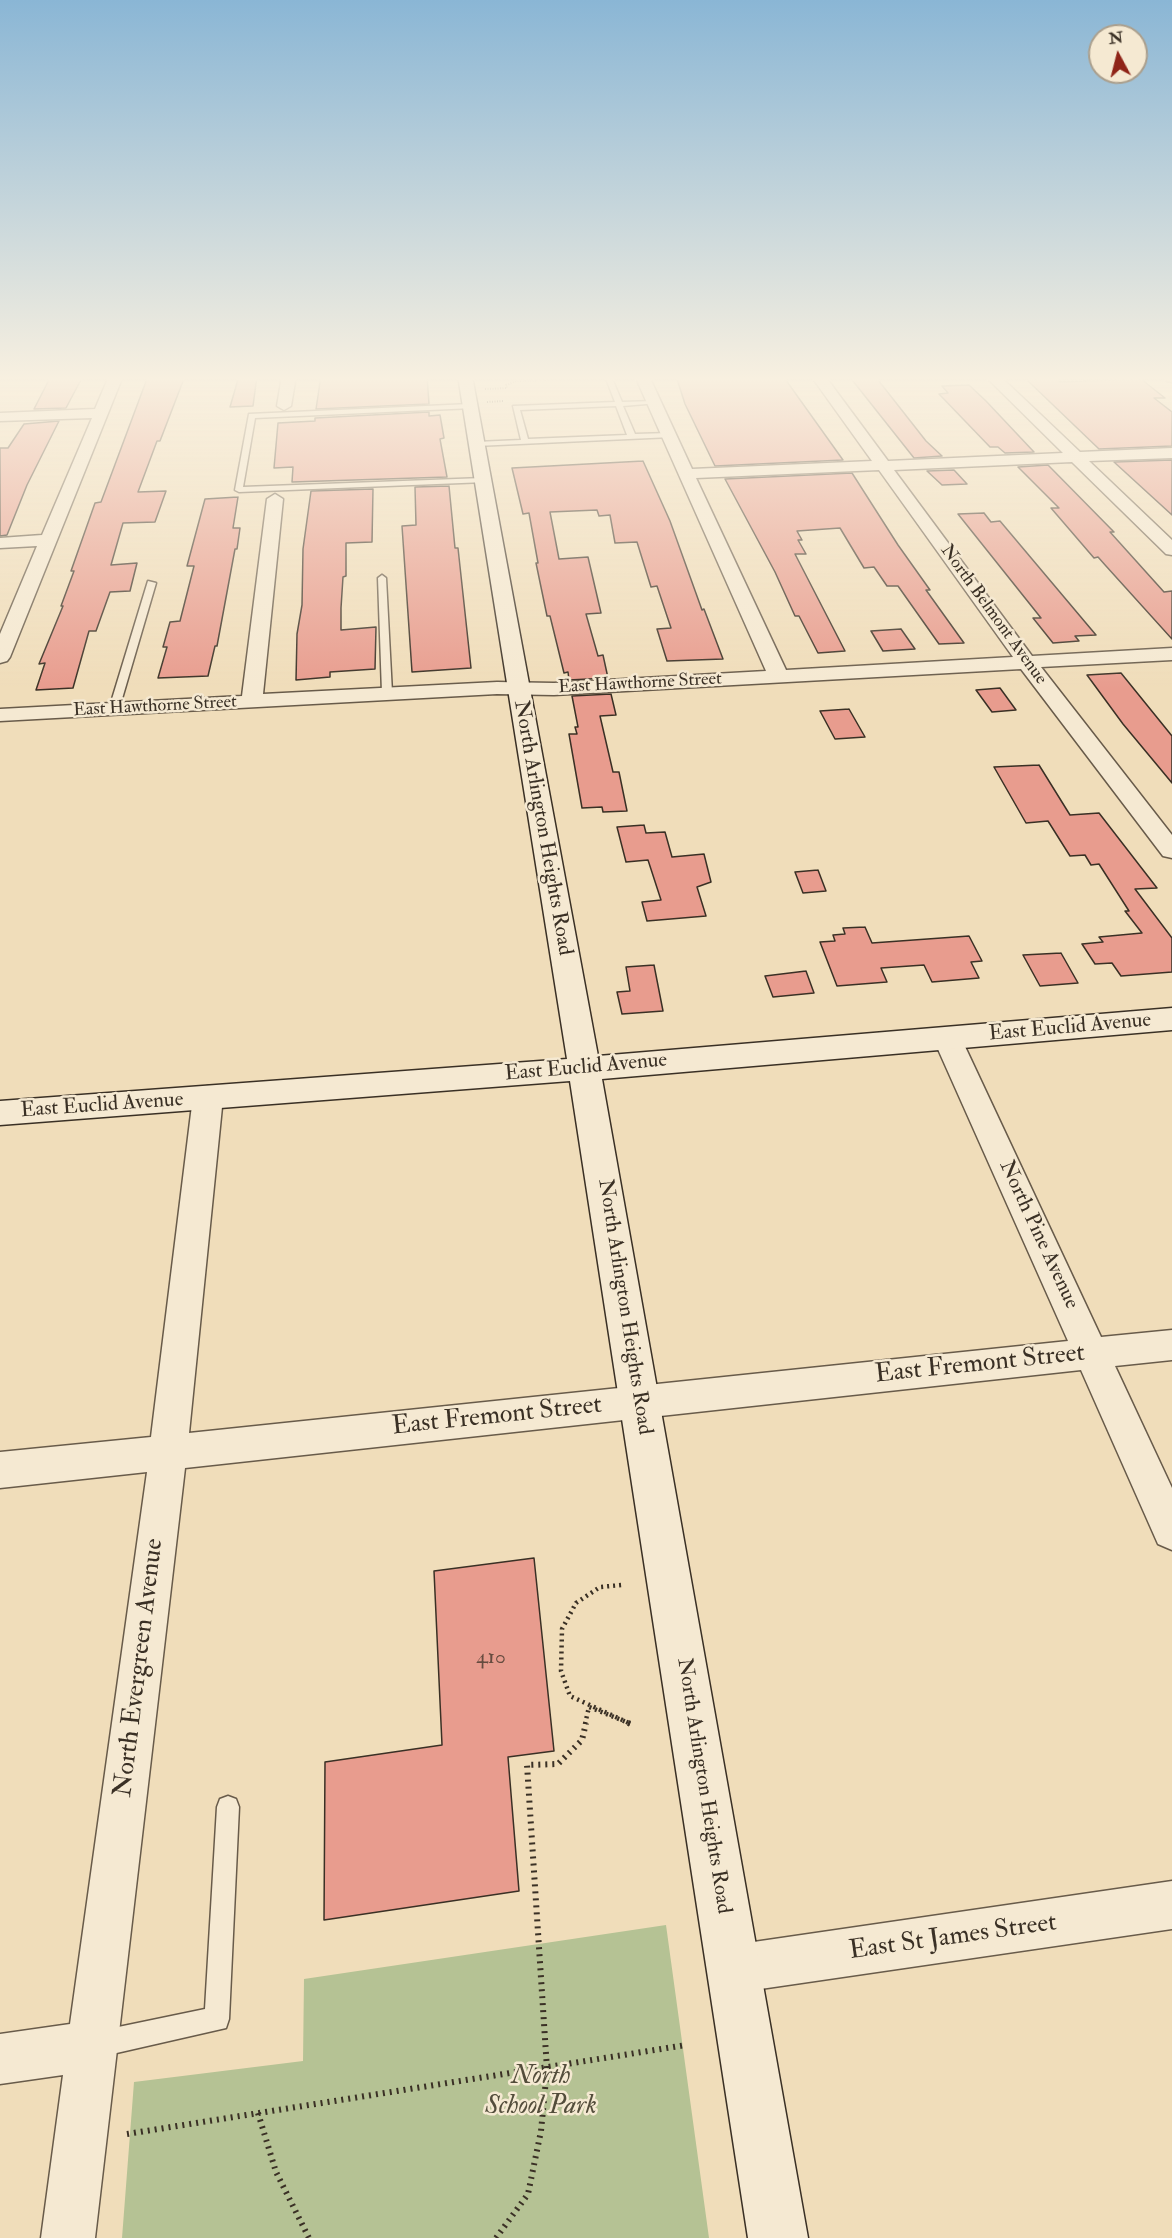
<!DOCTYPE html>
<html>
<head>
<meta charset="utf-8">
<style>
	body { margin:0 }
	#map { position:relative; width:1172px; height:2238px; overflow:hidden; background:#f0ddba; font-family:"IM FELL Double Pica",serif }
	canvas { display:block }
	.north { position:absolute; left:1088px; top:24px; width:60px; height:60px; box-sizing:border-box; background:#f5e9d2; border:2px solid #aa9f8d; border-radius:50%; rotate:353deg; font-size:16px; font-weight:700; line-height:24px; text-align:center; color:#3a3025 }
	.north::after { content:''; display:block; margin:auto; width:21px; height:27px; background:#8f2418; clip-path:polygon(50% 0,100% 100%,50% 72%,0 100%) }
</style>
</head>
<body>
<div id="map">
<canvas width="1172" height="2238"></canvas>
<div class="north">N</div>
</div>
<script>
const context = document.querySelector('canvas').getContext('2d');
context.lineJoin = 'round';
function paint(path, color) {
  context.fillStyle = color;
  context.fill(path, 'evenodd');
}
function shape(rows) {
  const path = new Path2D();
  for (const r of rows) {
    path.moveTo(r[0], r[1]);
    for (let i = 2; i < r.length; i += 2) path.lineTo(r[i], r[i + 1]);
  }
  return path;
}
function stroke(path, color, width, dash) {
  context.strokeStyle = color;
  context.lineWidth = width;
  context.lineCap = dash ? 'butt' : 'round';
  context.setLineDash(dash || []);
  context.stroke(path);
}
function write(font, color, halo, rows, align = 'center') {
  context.font = font + ' "IM FELL Double Pica",serif';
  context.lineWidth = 5;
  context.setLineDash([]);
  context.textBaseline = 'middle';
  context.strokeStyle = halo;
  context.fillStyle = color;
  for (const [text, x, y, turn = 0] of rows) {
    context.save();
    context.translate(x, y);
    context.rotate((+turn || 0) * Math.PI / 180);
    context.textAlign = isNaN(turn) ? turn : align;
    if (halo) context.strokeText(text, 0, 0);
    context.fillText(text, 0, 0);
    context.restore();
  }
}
paint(shape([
	[666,1925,709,2238,122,2238,134,2082,303,2061,304,1979]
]), '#b5c294');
const building = shape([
	[51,376,83,376,66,408,34,409,51,376],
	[148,376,185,376,160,441,157,441,138,492,166,491,155,522,123,523,111,565,137,563,130,591,110,592,96,631,89,631,73,688,36,690,45,663,39,664,63,606,61,606,74,571,71,571,95,503,101,502,148,376],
	[239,376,257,376,253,406,230,407,239,376],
	[321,376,427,376,429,404,316,409,321,376],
	[676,376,783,376,843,460,715,466,685,404,676,376],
	[849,376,875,376,926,441,942,456,914,458,849,376],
	[1056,378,1060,382,1141,379,1165,398,1154,398,1172,412,1172,446,1099,449,1027,380,1056,378],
	[969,385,986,401,1034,452,1005,453,998,447,990,447,939,394,948,393,942,386,969,385],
	[429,412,429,416,440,415,444,438,440,439,447,477,292,482,293,467,274,468,278,423,315,421,315,418,429,412],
	[59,421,27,485,7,535,0,536,0,448,8,448,24,424,59,421],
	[1172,460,1172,515,1114,462,1172,460],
	[643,461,670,521,702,610,704,609,723,659,667,661,657,629,671,628,657,586,651,587,637,542,615,543,610,515,599,516,597,510,550,512,559,559,588,557,601,613,586,614,598,656,603,655,608,678,569,680,568,672,564,673,550,616,547,616,536,563,538,563,529,513,523,514,512,468,643,461],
	[1048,465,1114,532,1110,532,1164,592,1172,591,1172,639,1106,566,1098,557,1094,558,1051,508,1059,508,1018,467,1048,465],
	[954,470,967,484,942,485,927,471,954,470],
	[852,473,898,545,930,590,926,590,964,643,939,644,898,586,887,586,874,567,864,568,840,528,797,531,802,540,798,540,806,554,795,554,845,651,818,653,799,616,795,616,775,572,725,479,852,473],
	[449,486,455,548,458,548,471,668,412,672,402,526,416,525,415,487,449,486],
	[373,489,372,542,346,543,346,576,343,577,341,608,341,630,376,627,375,669,330,672,330,677,296,680,297,634,302,605,303,549,311,491,373,489],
	[238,497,233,528,240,528,237,549,235,549,217,646,215,646,208,676,158,678,167,647,163,647,170,622,180,621,194,566,187,566,205,499,238,497],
	[984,513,991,522,1000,521,1096,635,1075,636,1079,641,1053,643,1033,618,1041,618,958,514,984,513],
	[901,629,915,649,883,651,871,631,901,629],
	[1121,673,1172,736,1172,783,1123,724,1087,675,1121,673],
	[1000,688,1016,710,992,712,976,690,1000,688],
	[611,694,616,715,600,716,613,772,619,772,627,811,603,812,602,807,582,808,569,734,577,734,575,727,578,727,572,696,611,694],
	[849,709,865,737,835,739,820,711,849,709],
	[1039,765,1070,815,1099,813,1157,888,1135,889,1172,938,1172,972,1121,976,1112,963,1095,964,1082,944,1103,942,1099,937,1142,933,1125,911,1129,911,1099,864,1091,865,1085,855,1070,856,1048,821,1026,823,994,767,1039,765],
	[644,825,646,833,665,832,672,857,704,854,711,882,697,887,706,916,647,921,642,902,661,900,648,860,626,862,617,827,644,825],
	[818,870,826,891,803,893,795,872,818,870],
	[865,927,872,943,969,936,982,961,971,962,979,978,932,982,924,965,881,968,887,982,837,986,820,942,835,941,833,935,845,934,843,928,865,927],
	[1061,953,1078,983,1040,986,1023,955,1061,953],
	[654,965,663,1011,622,1014,617,992,630,991,626,967,654,965],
	[806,971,814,993,773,997,765,976,806,971],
	[534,1558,554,1751,508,1757,519,1891,324,1920,325,1762,442,1745,434,1571,534,1558]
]);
paint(building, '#e89c8e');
stroke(building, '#3a3025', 1.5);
const lane = shape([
	[605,376,611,376,622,402,654,401,658,403,623,406,635,434,669,433,672,437,476,446,472,444,476,442,521,440,513,406,615,402,605,376],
	[616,406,627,435,528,439,520,410,616,406],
	[470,404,473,408,255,418,243,487,483,478,487,480,486,482,239,492,235,490,249,414,470,404],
	[382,575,386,578,392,693,387,696,382,693,378,578,382,575],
	[148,581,156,583,119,709,110,711,109,709,148,581],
	[228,1796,236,1799,239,1807,229,2019,226,2028,99,2057,90,2053,86,2044,90,2035,99,2031,205,2009,217,1807,220,1799,228,1796]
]);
const street = shape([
	[109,376,123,376,10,657,7,661,0,663,0,634,37,546,0,548,0,538,42,535,92,418,0,421,0,413,95,409,109,376],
	[282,376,296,376,291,406,284,410,277,406,282,376],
	[635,376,649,376,692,469,872,461,811,376,825,376,888,461,1063,453,985,376,1000,376,1080,452,1172,448,1172,458,1089,461,1172,540,1172,555,1166,554,1072,462,894,470,1032,656,1172,648,1172,660,1041,667,1172,835,1172,858,1163,856,1021,669,554,695,497,694,0,721,0,709,242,696,267,499,275,494,283,499,263,694,497,682,554,683,766,671,635,376],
	[879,470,1013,657,786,670,696,478,879,470],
	[1162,376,1172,376,1172,382,1167,381,1162,376],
	[947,1028,957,1031,961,1038,1101,1337,1172,1330,1172,1360,1115,1366,1172,1488,1172,1550,1158,1544,1081,1370,185,1468,95,2238,41,2238,63,2075,0,2084,0,2034,70,2024,147,1472,0,1488,0,1452,151,1437,193,1097,198,1089,208,1086,218,1089,223,1097,189,1433,1068,1341,933,1038,937,1031,947,1028],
	[1172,1881,1172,1929,733,1993,716,1986,709,1969,716,1952,733,1945,1172,1881]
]);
const secondary = shape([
	[458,376,472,376,598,1056,1172,1008,1172,1030,602,1079,808,2238,748,2238,570,1081,0,1125,0,1101,567,1059,458,376]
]);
stroke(lane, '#685b4a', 3);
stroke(street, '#685b4a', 3);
stroke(secondary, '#3a3025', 3);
stroke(shape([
	[493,379,558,376],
	[485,389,507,388,506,385,517,381,548,380],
	[487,402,504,401]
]), '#3a3025', 2, [1, 1.5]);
stroke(shape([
	[585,1724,589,1707,631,1724,570,1696,561,1671,562,1629,576,1603,600,1587,622,1585]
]), '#3a3025', 4.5, [2, 4]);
stroke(shape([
	[628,1723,631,1724,628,1723],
	[258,2113,276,2172,309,2238],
	[127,2134,686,2045],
	[496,2238,528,2194,541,2131,547,2069,527,1765,558,1764,582,1740,586,1723]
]), '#3a3025', 6, [2, 5]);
paint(lane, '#f5e9d2');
paint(street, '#f5e9d2');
paint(secondary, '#f5e9d2');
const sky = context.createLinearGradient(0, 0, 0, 689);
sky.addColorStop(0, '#8ab6d5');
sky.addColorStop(0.55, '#f8f0e0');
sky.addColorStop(1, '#f8f0e000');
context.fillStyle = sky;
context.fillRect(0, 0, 1172, 689);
write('18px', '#3a3025', '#f5e9d2', [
	["North Belmont Avenue",993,615,54],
	["East Hawthorne Street",640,684,-3],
	["East Hawthorne Street",155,707,-3]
]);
write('21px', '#3a3025', '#f5e9d2', [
	["North Arlington Heights Road",542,828,80],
	["East Euclid Avenue",1070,1028,-5],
	["East Euclid Avenue",586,1068,-5],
	["East Euclid Avenue",102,1106,-4],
	["North Pine Avenue",1038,1235,65],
	["North Arlington Heights Road",624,1307,81],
	["North Arlington Heights Road",703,1786,81]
]);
write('21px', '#664b3f', null, [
	["410",491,1658]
]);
write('26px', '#3a3025', '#f5e9d2', [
	["East Fremont Street",980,1365,-6],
	["East Fremont Street",497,1417,-6],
	["North Evergreen Avenue",140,1668,-83],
	["East St James Street",953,1938,-8]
]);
write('italic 26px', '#534d3b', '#f5e9d2', [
	["North",541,2077],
	["School Park",541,2107]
]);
</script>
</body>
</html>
